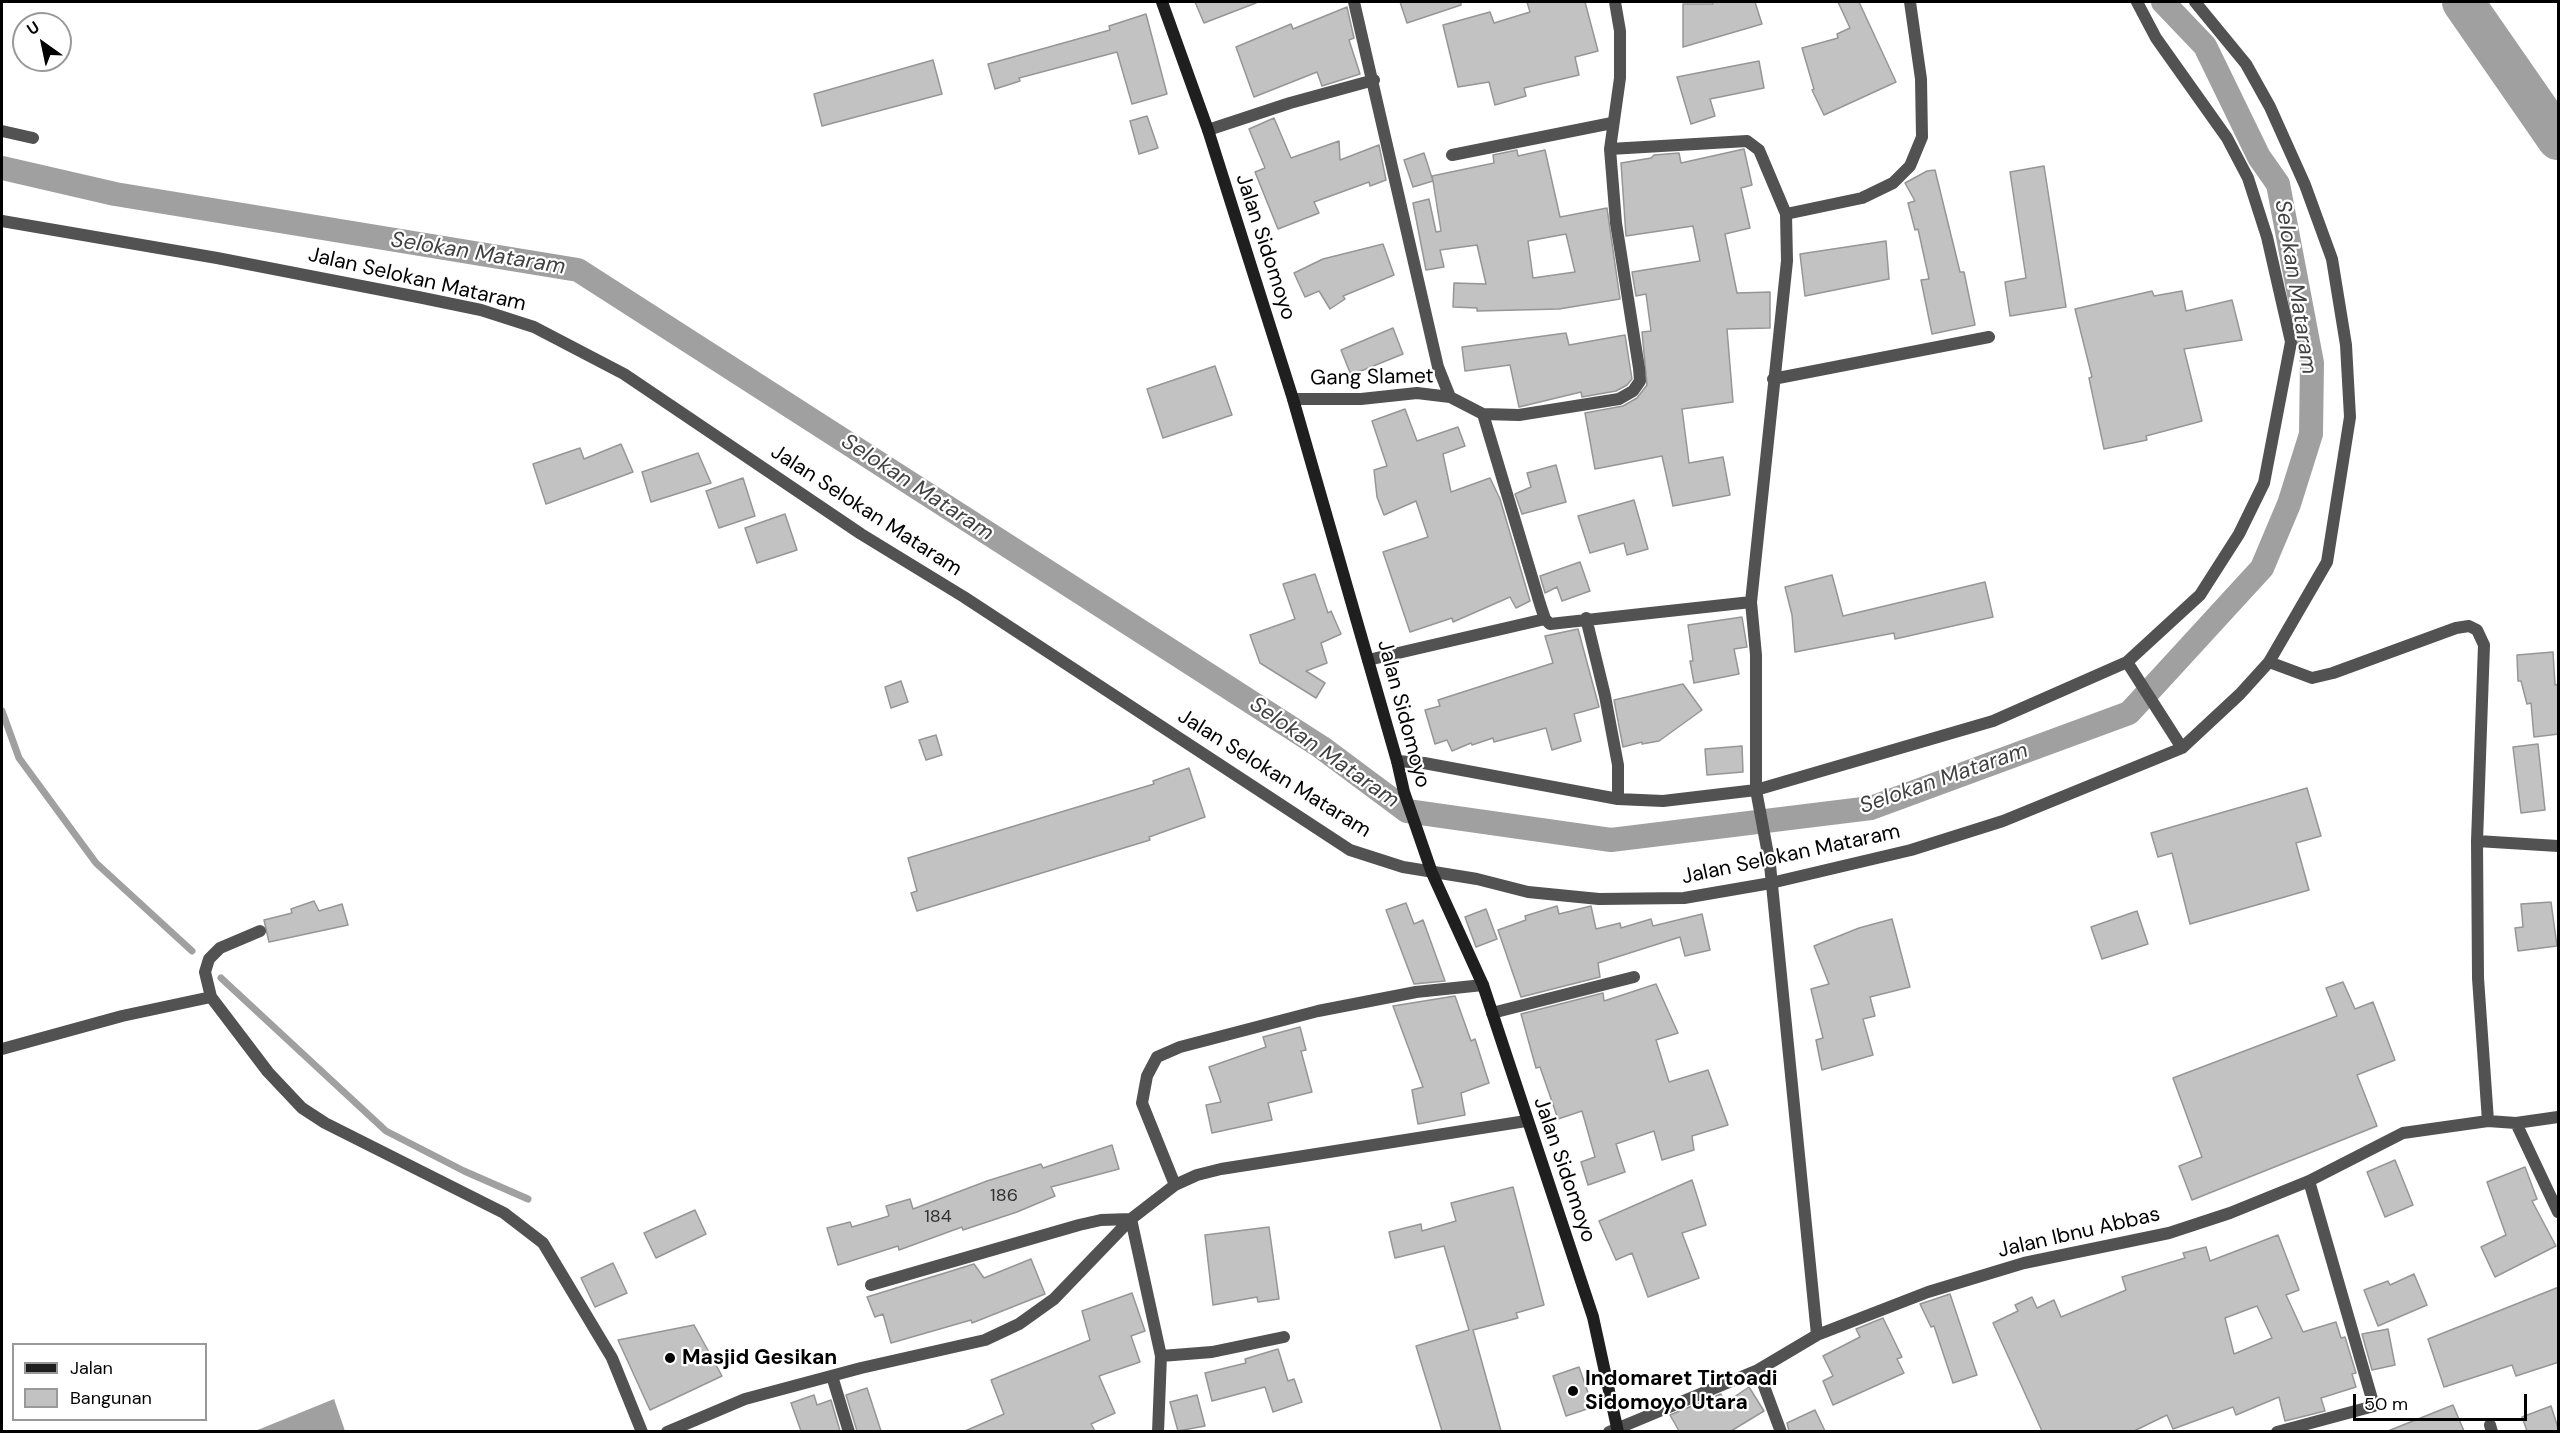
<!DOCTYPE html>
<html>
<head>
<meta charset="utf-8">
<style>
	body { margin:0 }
	#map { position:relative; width:2560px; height:1433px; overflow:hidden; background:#fff; font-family:"DM Sans",sans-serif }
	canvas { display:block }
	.frame { position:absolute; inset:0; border:3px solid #000; pointer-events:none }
	.legend { position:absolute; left:12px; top:1343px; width:195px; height:78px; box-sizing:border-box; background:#fff; border:2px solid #999; margin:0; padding:8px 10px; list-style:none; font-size:18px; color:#000 }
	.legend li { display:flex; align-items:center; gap:12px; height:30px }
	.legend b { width:30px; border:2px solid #999 }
	.north { position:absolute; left:12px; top:12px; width:60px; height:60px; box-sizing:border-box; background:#fff; border:2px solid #999; border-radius:50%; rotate:327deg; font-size:16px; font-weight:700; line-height:24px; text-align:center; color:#000 }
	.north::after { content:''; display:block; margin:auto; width:21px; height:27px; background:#000; clip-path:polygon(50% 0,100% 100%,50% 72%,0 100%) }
	.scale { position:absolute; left:2353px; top:1394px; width:174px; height:27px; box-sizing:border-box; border:3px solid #000; border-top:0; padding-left:8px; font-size:18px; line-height:21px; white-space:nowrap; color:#000; -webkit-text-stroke:4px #fff; paint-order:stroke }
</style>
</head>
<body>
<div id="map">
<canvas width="2560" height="1433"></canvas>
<div class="frame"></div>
<ul class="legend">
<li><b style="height:8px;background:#1f1f1f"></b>Jalan</li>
<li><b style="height:16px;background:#c2c2c2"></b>Bangunan</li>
</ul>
<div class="north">U</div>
<div class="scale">50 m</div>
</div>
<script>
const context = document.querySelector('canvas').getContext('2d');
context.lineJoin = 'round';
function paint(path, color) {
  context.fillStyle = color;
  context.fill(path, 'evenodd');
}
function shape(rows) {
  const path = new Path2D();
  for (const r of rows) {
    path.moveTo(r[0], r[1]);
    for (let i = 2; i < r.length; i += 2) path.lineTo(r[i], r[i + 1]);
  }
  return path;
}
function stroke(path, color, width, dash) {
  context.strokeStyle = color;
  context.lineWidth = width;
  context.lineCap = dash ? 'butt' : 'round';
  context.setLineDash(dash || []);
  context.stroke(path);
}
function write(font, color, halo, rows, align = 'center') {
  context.font = font + ' "DM Sans",sans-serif';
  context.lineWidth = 4.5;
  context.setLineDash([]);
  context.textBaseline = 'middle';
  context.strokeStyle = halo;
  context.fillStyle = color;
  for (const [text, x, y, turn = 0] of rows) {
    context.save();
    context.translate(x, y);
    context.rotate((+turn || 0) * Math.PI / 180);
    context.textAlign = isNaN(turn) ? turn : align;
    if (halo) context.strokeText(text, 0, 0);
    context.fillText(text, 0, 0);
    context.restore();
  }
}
paint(shape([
	[334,1399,345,1431,255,1431]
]), '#a0a0a0');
stroke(shape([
	[2,711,19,758,96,863,192,951],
	[221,978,386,1131,464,1171,528,1199]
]), '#a0a0a0', 7);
stroke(shape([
	[2,168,115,194,578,270,1321,747,1407,811,1611,840,1871,808,2129,713,2262,568,2289,504,2311,434,2312,363,2278,184,2259,157,2205,46,2163,2]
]), '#a0a0a0', 24);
stroke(shape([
	[2463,2,2558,139]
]), '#a0a0a0', 42);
const building = shape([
	[1195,2,1256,2,1256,3,1204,23,1195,2],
	[1400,2,1461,2,1461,5,1407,23,1400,2],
	[1527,2,1585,2,1598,51,1575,57,1579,75,1524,88,1526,96,1495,105,1489,82,1458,87,1443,25,1490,12,1494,23,1530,12,1527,2],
	[1712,2,1755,2,1762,24,1683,47,1683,4,1713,4,1712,2],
	[1838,2,1859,2,1896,82,1824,115,1812,90,1814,89,1802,48,1838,38,1837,34,1850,28,1838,2],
	[1347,7,1354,38,1349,40,1360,74,1322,86,1317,72,1254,97,1236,47,1291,24,1293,29,1347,7],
	[1146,14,1167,94,1132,104,1117,52,1019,78,1020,81,995,89,988,64,1110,30,1109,26,1146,14],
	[933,60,942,94,822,126,814,94,933,60],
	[1759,61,1764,88,1710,99,1715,116,1691,124,1677,77,1759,61],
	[1147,116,1158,148,1139,154,1130,121,1147,116],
	[1274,118,1291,158,1339,141,1340,160,1379,145,1386,180,1370,186,1369,182,1314,202,1319,213,1278,229,1255,172,1265,168,1249,129,1274,118],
	[1744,149,1752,185,1741,188,1750,228,1725,234,1737,293,1770,292,1770,328,1727,329,1733,402,1682,409,1689,463,1723,457,1730,495,1673,506,1662,456,1595,469,1585,413,1623,406,1637,398,1647,385,1642,332,1651,331,1646,294,1636,296,1632,272,1700,261,1693,226,1626,236,1621,163,1651,158,1654,155,1679,153,1681,163,1744,149],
	[1517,150,1518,156,1545,150,1560,217,1607,208,1620,299,1559,309,1477,311,1477,308,1453,307,1454,283,1486,284,1477,245,1440,250,1444,267,1426,270,1413,203,1429,199,1436,232,1441,231,1433,181,1413,187,1404,160,1424,153,1433,181,1432,176,1494,163,1493,155,1517,150],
	[1566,234,1575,272,1533,278,1528,241,1566,234],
	[2044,166,2066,307,2010,316,2005,282,2026,278,2010,172,2044,166],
	[1935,170,1960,272,1964,272,1975,325,1932,334,1921,280,1929,279,1918,229,1915,230,1908,203,1915,201,1905,183,1927,171,1935,170],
	[1886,241,1889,279,1805,296,1800,254,1886,241],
	[1383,244,1394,275,1343,296,1345,299,1330,309,1319,291,1305,297,1294,273,1323,259,1383,244],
	[2152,291,2154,296,2182,291,2186,311,2232,300,2242,340,2184,349,2202,421,2146,436,2147,440,2104,449,2089,378,2092,377,2075,309,2152,291],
	[1393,328,1403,354,1351,375,1341,350,1393,328],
	[1566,333,1569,345,1625,335,1632,379,1627,385,1616,391,1582,397,1581,392,1519,407,1510,365,1465,371,1462,347,1566,333],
	[1215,366,1232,415,1163,438,1147,389,1215,366],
	[1405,409,1417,441,1458,427,1465,446,1443,454,1451,492,1490,478,1500,499,1530,601,1516,608,1510,597,1453,622,1452,618,1410,632,1383,552,1428,537,1416,501,1384,515,1377,497,1374,470,1387,466,1372,421,1405,409],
	[621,444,633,472,546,504,533,464,580,448,584,459,621,444],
	[698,453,711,483,651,502,642,472,698,453],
	[1556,465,1566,502,1522,514,1515,494,1531,487,1527,473,1556,465],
	[743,478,755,516,719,528,706,491,743,478],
	[1634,500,1648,549,1627,555,1624,543,1590,553,1578,516,1634,500],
	[785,514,797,550,757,563,745,528,785,514],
	[1580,562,1590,591,1562,601,1557,587,1545,593,1540,576,1580,562],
	[1315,574,1328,613,1331,611,1341,634,1321,643,1327,663,1306,671,1325,683,1316,698,1260,663,1250,635,1295,619,1283,584,1315,574],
	[1832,575,1843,616,1985,582,1993,617,1895,639,1894,633,1795,652,1792,615,1785,587,1832,575],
	[1742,617,1747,647,1734,649,1739,674,1694,683,1690,661,1693,661,1688,625,1742,617],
	[1578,629,1599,707,1574,714,1581,741,1552,750,1546,728,1494,742,1493,738,1472,745,1471,743,1452,751,1447,740,1435,744,1425,710,1440,706,1438,700,1553,663,1545,636,1578,629],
	[2553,652,2555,685,2559,684,2559,734,2534,737,2531,703,2527,704,2521,681,2518,681,2517,655,2553,652],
	[901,681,908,702,891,708,885,687,901,681],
	[1683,684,1702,710,1659,741,1642,744,1642,742,1623,747,1614,700,1683,684],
	[936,735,942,755,926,760,919,740,936,735],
	[2538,744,2545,810,2521,813,2513,747,2538,744],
	[1742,746,1743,772,1707,775,1705,749,1742,746],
	[1189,768,1205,817,1149,837,1150,840,917,911,911,893,917,891,908,858,1154,784,1153,781,1189,768],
	[2307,788,2321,836,2296,843,2309,890,2190,924,2172,853,2158,857,2151,833,2307,788],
	[314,901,319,911,342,904,348,925,269,942,264,920,292,913,291,909,314,901],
	[2551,902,2557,946,2518,951,2515,928,2523,927,2521,904,2551,902],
	[1406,903,1414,924,1423,920,1445,981,1414,984,1386,910,1406,903],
	[1557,906,1559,914,1591,906,1596,929,1620,923,1621,928,1651,919,1653,926,1702,914,1710,950,1685,956,1680,937,1598,963,1600,977,1521,997,1498,930,1526,920,1525,916,1557,906],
	[1486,909,1497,939,1476,947,1465,917,1486,909],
	[2137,911,2148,944,2102,959,2091,927,2137,911],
	[1892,919,1910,987,1870,997,1875,1016,1863,1019,1873,1055,1822,1070,1816,1040,1823,1038,1811,989,1829,984,1814,946,1859,928,1892,919],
	[2343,982,2355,1009,2373,1002,2395,1060,2357,1075,2377,1126,2192,1200,2179,1166,2202,1157,2173,1078,2337,1016,2326,988,2343,982],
	[1656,984,1678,1033,1656,1040,1669,1082,1708,1070,1728,1125,1692,1136,1694,1150,1662,1160,1654,1131,1616,1144,1625,1172,1588,1185,1581,1162,1595,1157,1582,1111,1558,1119,1540,1067,1536,1068,1521,1014,1603,993,1604,1001,1656,984],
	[1455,996,1471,1041,1475,1039,1489,1083,1461,1093,1465,1115,1418,1124,1412,1090,1423,1087,1393,1006,1455,996],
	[1300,1027,1306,1050,1301,1051,1312,1092,1268,1103,1272,1120,1212,1133,1206,1105,1221,1102,1209,1067,1266,1047,1263,1037,1300,1027],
	[1112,1145,1119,1169,1051,1187,1055,1196,1017,1212,963,1230,962,1227,899,1250,898,1246,838,1265,827,1228,850,1222,852,1227,889,1216,886,1206,910,1199,913,1209,987,1181,1041,1164,1043,1168,1112,1145],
	[2395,1160,2413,1205,2385,1217,2367,1172,2395,1160],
	[2525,1167,2537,1199,2532,1201,2556,1246,2495,1277,2481,1247,2506,1235,2487,1182,2525,1167],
	[1692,1180,1706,1225,1682,1233,1699,1278,1648,1297,1632,1253,1616,1260,1599,1221,1692,1180],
	[1513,1187,1544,1305,1516,1313,1518,1318,1473,1330,1501,1431,1442,1431,1416,1346,1469,1330,1444,1246,1395,1258,1389,1232,1421,1224,1422,1231,1456,1221,1451,1203,1513,1187],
	[695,1210,706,1234,656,1258,644,1233,695,1210],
	[1269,1227,1279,1299,1258,1302,1257,1297,1213,1305,1205,1235,1269,1227],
	[2278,1235,2299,1290,2286,1295,2303,1332,2336,1322,2341,1338,2345,1337,2356,1373,2352,1374,2356,1387,2321,1398,2325,1411,2285,1421,2279,1397,2236,1415,2233,1407,2173,1429,2167,1415,2134,1431,2042,1431,1993,1323,2018,1311,2015,1305,2032,1297,2037,1308,2054,1300,2061,1317,2126,1290,2122,1277,2185,1258,2183,1253,2206,1247,2210,1261,2278,1235],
	[2257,1306,2272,1338,2234,1354,2225,1318,2257,1306],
	[1031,1259,1045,1294,972,1323,971,1320,891,1343,883,1314,875,1317,867,1297,974,1264,984,1278,1031,1259],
	[613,1263,627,1293,595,1307,581,1278,613,1263],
	[2414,1274,2427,1305,2378,1326,2364,1290,2388,1281,2390,1285,2414,1274],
	[2559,1287,2559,1362,2516,1376,2512,1365,2444,1387,2428,1339,2559,1287],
	[1132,1293,1145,1331,1131,1336,1140,1362,1099,1376,1115,1413,1091,1424,1095,1431,965,1431,1004,1414,991,1380,1090,1340,1082,1311,1132,1293],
	[1950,1294,1977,1375,1953,1383,1934,1326,1931,1327,1920,1304,1950,1294],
	[1883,1318,1902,1357,1897,1359,1904,1373,1833,1405,1823,1381,1833,1376,1823,1356,1860,1337,1856,1329,1883,1318],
	[694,1325,722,1376,650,1410,618,1340,694,1325],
	[2388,1329,2395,1365,2372,1370,2362,1334,2388,1329],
	[1278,1349,1288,1381,1294,1379,1302,1402,1273,1412,1265,1387,1212,1401,1205,1373,1246,1363,1245,1359,1278,1349],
	[1579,1367,1593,1407,1566,1416,1553,1376,1579,1367],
	[1749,1387,1764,1411,1731,1431,1679,1431,1670,1415,1721,1394,1725,1403,1749,1387],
	[867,1388,881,1431,857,1431,846,1395,867,1388],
	[814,1395,817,1405,831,1400,840,1431,801,1431,791,1403,814,1395],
	[1197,1395,1205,1426,1178,1431,1170,1402,1197,1395],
	[2453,1405,2464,1431,2388,1431,2453,1405],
	[2551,1406,2559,1431,2527,1431,2522,1417,2551,1406],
	[1815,1410,1825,1431,1789,1431,1787,1423,1815,1410]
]);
paint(building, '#c2c2c2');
stroke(building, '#969696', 1.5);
stroke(shape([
	[1354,2,1438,367,1450,397],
	[1208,130,1290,103,1374,80],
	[2,131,33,138],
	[1610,149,1747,141,1759,150,1786,214,1787,261,1751,602,1756,655,1756,790,1770,865,1817,1335],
	[1452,155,1612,123],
	[1786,214,1862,198,1893,183,1910,166,1922,137,1921,79,1910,2],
	[2,221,217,258,418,297,481,310,534,327,624,374,861,534,964,597,1350,850,1403,867,1477,879,1528,892,1599,899,1684,898,1771,883,1911,850,2003,821,2182,748,2240,694,2269,662,2327,562,2350,417,2346,345,2332,259,2305,185,2270,107,2246,64,2195,2],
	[1773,379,1989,337],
	[1293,399,1361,399,1417,393,1450,397,1483,414,1519,415,1619,399,1633,391,1640,381,1639,368,1616,223,1610,149,1620,78,1620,31,1615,2],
	[1483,414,1540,604,1545,619,1550,624,1751,602],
	[1586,618,1605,696,1618,765,1618,799],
	[1368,660,1545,619],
	[2127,662,2182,748],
	[2269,662,2312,678,2333,673,2456,628,2469,626,2477,630,2484,645,2477,841,2478,978,2488,1121],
	[1397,761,1424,763,1618,799,1663,801,1756,790,1993,721,2127,662,2200,595,2239,534,2264,483,2291,342,2267,237,2248,178,2227,138,2156,38,2137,2],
	[2477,841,2558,846],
	[211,997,205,972,209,959,220,948,260,931],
	[1492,1013,1634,977],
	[2,1049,122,1016,211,997,268,1072,302,1108,325,1123,504,1213,543,1243,612,1358,642,1432],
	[2516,1123,2558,1212],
	[1175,1185,1142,1103,1147,1076,1157,1057,1180,1047,1318,1011,1416,992,1483,985],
	[871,1285,1079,1225,1101,1220,1131,1219,1161,1356,1212,1352,1284,1337],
	[1758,1370,1781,1432],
	[832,1376,849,1432],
	[2490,1425,2492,1432],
	[667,1432,745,1399,861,1368,985,1340,1019,1324,1054,1299,1131,1219,1175,1185,1197,1175,1221,1169,1526,1121],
	[1158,1432,1161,1356],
	[1609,1432,1758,1370,1817,1335,1928,1292,2024,1263,2169,1233,2230,1213,2309,1181,2403,1133,2488,1121,2516,1123,2558,1117],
	[2277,1432,2374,1406,2309,1181]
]), '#525252', 12);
stroke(shape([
	[1162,2,1208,130,1293,399,1397,761,1404,792,1432,873,1483,985,1593,1317,1618,1432]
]), '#1f1f1f', 12);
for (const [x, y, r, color] of [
	[670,1358,6,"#000"],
	[1573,1391,6,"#000"]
]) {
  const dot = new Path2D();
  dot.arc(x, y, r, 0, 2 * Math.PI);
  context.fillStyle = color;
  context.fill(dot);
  stroke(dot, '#fff', 2);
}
write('18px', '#303030', null, [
	["186",1004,1196],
	["184",938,1217]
]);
write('21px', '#000', '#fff', [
	["Jalan Sidomoyo",1265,247,72],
	["Jalan Selokan Mataram",417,280,13],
	["Gang Slamet",1372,378,-1],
	["Jalan Selokan Mataram",866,511,33],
	["Jalan Sidomoyo",1403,714,75],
	["Jalan Selokan Mataram",1274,774,32],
	["Jalan Selokan Mataram",1791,855,-12],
	["Jalan Sidomoyo",1564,1170,71],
	["Jalan Ibnu Abbas",2079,1233,-13]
]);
write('bold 21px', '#000', '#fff', [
	["Masjid Gesikan",682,1358],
	["Indomaret Tirtoadi",1585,1379],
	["Sidomoyo Utara",1585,1403]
], 'left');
write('italic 22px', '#414141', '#fff', [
	["Selokan Mataram",478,254,9],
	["Selokan Mataram",2295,287,81],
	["Selokan Mataram",917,488,33],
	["Selokan Mataram",1324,753,35],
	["Selokan Mataram",1944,779,-19]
]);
</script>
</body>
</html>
